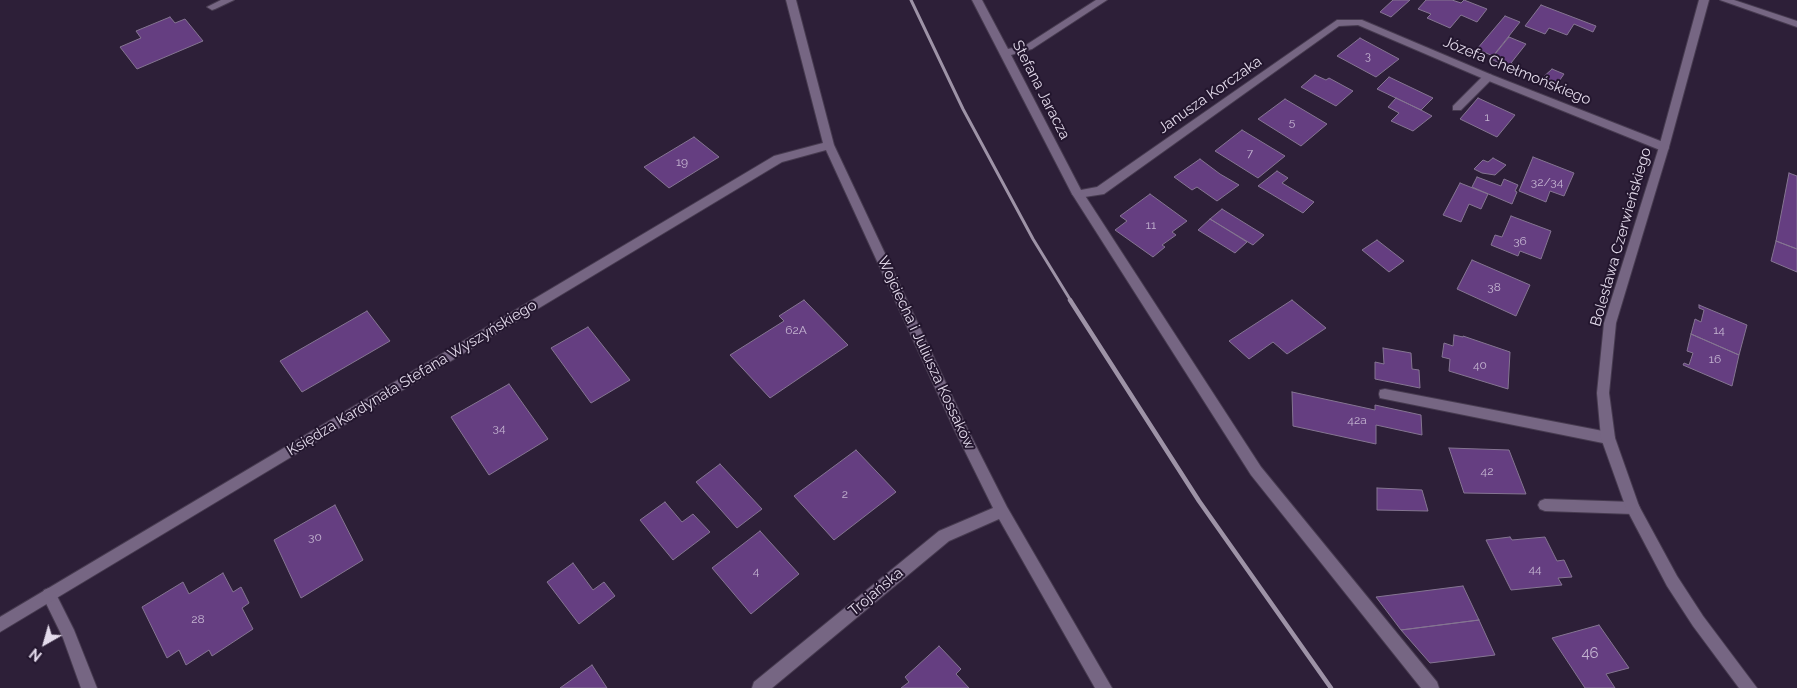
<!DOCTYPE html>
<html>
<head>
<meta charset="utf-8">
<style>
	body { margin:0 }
	#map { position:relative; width:1797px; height:688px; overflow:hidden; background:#2d1f38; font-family:Raleway,sans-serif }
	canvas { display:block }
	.north { position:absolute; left:20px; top:618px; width:50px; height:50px; -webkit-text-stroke:4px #23162e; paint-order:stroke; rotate:218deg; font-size:14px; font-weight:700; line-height:20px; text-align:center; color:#e4dbec }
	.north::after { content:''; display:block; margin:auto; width:18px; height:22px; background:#e4dbec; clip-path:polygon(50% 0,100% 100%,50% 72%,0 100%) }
</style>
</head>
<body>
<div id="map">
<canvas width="1797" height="688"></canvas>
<div class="north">N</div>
</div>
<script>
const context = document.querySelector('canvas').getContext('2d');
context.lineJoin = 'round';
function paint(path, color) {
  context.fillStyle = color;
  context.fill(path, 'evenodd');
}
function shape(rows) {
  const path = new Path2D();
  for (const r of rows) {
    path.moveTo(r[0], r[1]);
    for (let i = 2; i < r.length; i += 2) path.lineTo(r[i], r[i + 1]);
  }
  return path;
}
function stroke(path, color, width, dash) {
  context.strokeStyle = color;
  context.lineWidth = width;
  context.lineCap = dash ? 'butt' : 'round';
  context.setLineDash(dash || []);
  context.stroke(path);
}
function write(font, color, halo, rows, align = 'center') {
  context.font = font + ' Raleway,sans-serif';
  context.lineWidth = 4;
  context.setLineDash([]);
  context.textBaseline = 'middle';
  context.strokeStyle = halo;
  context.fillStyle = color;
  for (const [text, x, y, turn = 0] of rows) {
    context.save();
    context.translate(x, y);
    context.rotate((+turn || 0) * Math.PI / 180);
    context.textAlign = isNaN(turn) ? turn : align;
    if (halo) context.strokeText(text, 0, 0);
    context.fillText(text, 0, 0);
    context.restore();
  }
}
const building = shape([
	[1393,0,1410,0,1391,17,1380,12,1393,0],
	[1426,0,1452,0,1461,3,1464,0,1487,9,1477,22,1461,15,1450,28,1427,18,1431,14,1418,9,1426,0],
	[1541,5,1596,26,1593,32,1574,24,1567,35,1549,28,1545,34,1525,26,1541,5],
	[1505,16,1520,22,1493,56,1477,49,1505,16],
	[170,17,175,23,185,19,203,41,137,69,120,47,141,38,136,31,170,17],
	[1509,37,1526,44,1511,63,1513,64,1510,68,1491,59,1509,37],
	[1360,38,1399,59,1376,77,1337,56,1360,38],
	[1552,69,1564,74,1555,87,1540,80,1552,69],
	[1315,75,1326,80,1329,78,1353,91,1336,106,1301,87,1315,75],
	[1389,77,1433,98,1421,110,1377,89,1389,77],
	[1396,98,1421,110,1432,116,1413,131,1391,121,1399,113,1388,107,1396,98],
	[1478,98,1515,115,1497,137,1460,119,1478,98],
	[1285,99,1327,124,1301,146,1258,119,1285,99],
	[1242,130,1285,156,1258,178,1215,151,1242,130],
	[694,137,719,157,669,188,644,167,694,137],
	[1533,157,1574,173,1564,196,1550,191,1546,202,1519,191,1533,157],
	[1493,158,1506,165,1495,175,1482,173,1474,169,1483,160,1488,162,1493,158],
	[1200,159,1220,174,1239,185,1217,201,1197,187,1192,190,1174,177,1200,159],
	[1277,171,1288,178,1282,183,1314,202,1303,213,1258,186,1277,171],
	[1789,173,1797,176,1797,249,1776,241,1789,173],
	[1477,177,1501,186,1504,179,1518,185,1515,191,1517,192,1512,204,1472,187,1477,177],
	[1460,183,1488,194,1481,209,1469,204,1461,222,1443,215,1460,183],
	[1150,194,1187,221,1172,232,1176,235,1162,245,1165,247,1153,257,1115,230,1127,221,1120,216,1150,194],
	[1222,209,1264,235,1253,245,1210,219,1222,209],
	[1511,216,1551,231,1541,259,1520,251,1518,256,1491,245,1495,235,1502,237,1511,216],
	[1210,219,1247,242,1235,253,1198,230,1210,219],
	[1377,240,1404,261,1389,272,1362,250,1377,240],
	[1776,241,1797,249,1797,272,1771,261,1776,241],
	[1472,260,1530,285,1516,316,1457,289,1472,260],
	[804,300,848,345,770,398,730,355,784,321,779,316,804,300],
	[1292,300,1326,328,1287,354,1273,342,1249,359,1229,341,1292,300],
	[1699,305,1747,325,1739,355,1691,334,1695,319,1701,322,1704,310,1699,308,1699,305],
	[367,311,390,341,302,392,280,361,367,311],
	[588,327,630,380,591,403,551,348,588,327],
	[1691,334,1739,355,1732,386,1683,365,1684,363,1689,365,1693,353,1687,351,1691,334],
	[1454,335,1463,337,1463,336,1510,352,1508,389,1449,371,1450,359,1442,357,1444,343,1453,346,1454,335],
	[1383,348,1411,353,1412,369,1419,370,1420,388,1375,379,1375,362,1384,364,1383,348],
	[509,384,548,439,489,475,451,417,509,384],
	[1292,392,1375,410,1375,405,1421,415,1422,435,1376,425,1376,444,1293,426,1292,392],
	[1449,448,1509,450,1526,494,1464,493,1449,448],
	[856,450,896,492,834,540,794,496,856,450],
	[720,464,762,509,737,528,696,482,720,464],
	[1377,488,1422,490,1428,511,1377,510,1377,488],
	[665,502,682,522,693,514,710,532,673,560,640,520,665,502],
	[335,505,363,560,301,598,274,540,335,505],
	[760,531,799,574,751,614,712,568,760,531],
	[1510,537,1512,540,1545,537,1557,561,1564,560,1572,577,1558,578,1562,585,1511,590,1486,540,1510,537],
	[573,563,593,590,604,582,615,596,579,624,547,582,573,563],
	[223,573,233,592,241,587,249,603,242,608,253,629,212,656,209,650,186,665,179,650,167,658,142,607,183,582,189,594,223,573],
	[1463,586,1479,620,1401,630,1376,597,1463,586],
	[1479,620,1495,655,1430,663,1401,630,1479,620],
	[1599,625,1629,668,1606,674,1615,688,1585,688,1552,638,1599,625],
	[939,646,961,669,956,674,969,688,901,688,909,682,905,677,939,646],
	[592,665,607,688,560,688,592,665]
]);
paint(building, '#653e81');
stroke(building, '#857592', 1);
const lane = shape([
	[221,0,234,0,215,9,212,10,207,7,221,0],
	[1720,0,1734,0,1797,21,1797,27,1720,0],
	[1488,74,1492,75,1492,79,1461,110,1453,110,1453,106,1484,75,1488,74],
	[1078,190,1082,191,1261,467,1437,682,1439,688,1421,688,1251,475,1074,197,1072,194,1078,190],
	[1385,389,1608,432,1613,434,1615,438,1613,442,1608,444,1385,399,1380,398,1379,394,1380,390,1385,389],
	[1545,499,1633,502,1638,504,1640,508,1638,512,1633,514,1545,511,1540,509,1538,505,1540,501,1545,499],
	[49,588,54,590,74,630,97,688,81,688,63,638,42,595,44,590,49,588]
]);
const street = shape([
	[786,0,796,0,834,145,967,428,1007,507,1112,688,1095,688,999,519,949,541,772,688,752,688,754,682,939,531,993,508,955,431,826,150,782,162,0,632,0,617,774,156,823,143,786,0],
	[972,0,982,0,1008,49,1026,45,1096,0,1107,0,1032,49,1011,55,1081,190,1097,187,1337,20,1362,20,1492,75,1668,144,1669,147,1668,150,1660,150,1484,79,1358,25,1339,26,1104,194,1078,198,1072,194,972,0]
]);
const secondary = shape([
	[1699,0,1709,0,1669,147,1616,323,1609,393,1615,438,1639,506,1677,576,1703,616,1757,688,1739,688,1693,626,1667,586,1626,508,1601,438,1597,393,1604,323,1659,147,1699,0]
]);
stroke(lane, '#473b50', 2);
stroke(street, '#473b50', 2);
stroke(secondary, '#473b50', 2);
paint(lane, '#766683');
paint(street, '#766683');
paint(secondary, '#766683');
stroke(shape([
	[911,0,963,109,1033,239,1071,301]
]), '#9e93a7', 3);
stroke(shape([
	[1070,300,1199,501,1331,688]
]), '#9e93a7', 4.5);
write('11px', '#c4b4d1', null, [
	["3",1368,57]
]);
write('12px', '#c4b4d1', null, [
	["1",1487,117],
	["5",1292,122],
	["7",1250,153],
	["19",682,162],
	["32/34",1547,182],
	["11",1151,225],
	["36",1520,241],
	["38",1494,287],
	["62A",796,330],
	["14",1719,330],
	["16",1715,359],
	["40",1480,365],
	["42a",1357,420],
	["34",499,428],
	["42",1487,471],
	["2",845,494],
	["30",315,537],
	["44",1535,569],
	["4",756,571],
	["28",198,619]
]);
write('15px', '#e4dbec', '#23162e', [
	["Józefa Chełmońskiego",1517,71,22],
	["Stefana Jaracza",1041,90,63],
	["Janusza Korczaka",1210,95,-35],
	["Bolesława Czerwieńskiego",1621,237,-74],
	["Wojciecha i Juliusza Kossaków",926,353,65],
	["Księdza Kardynała Stefana Wyszyńskiego",412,378,-31],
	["Trojańska",876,592,-40]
]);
write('15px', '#c4b4d1', null, [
	["46",1590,653]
]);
</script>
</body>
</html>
